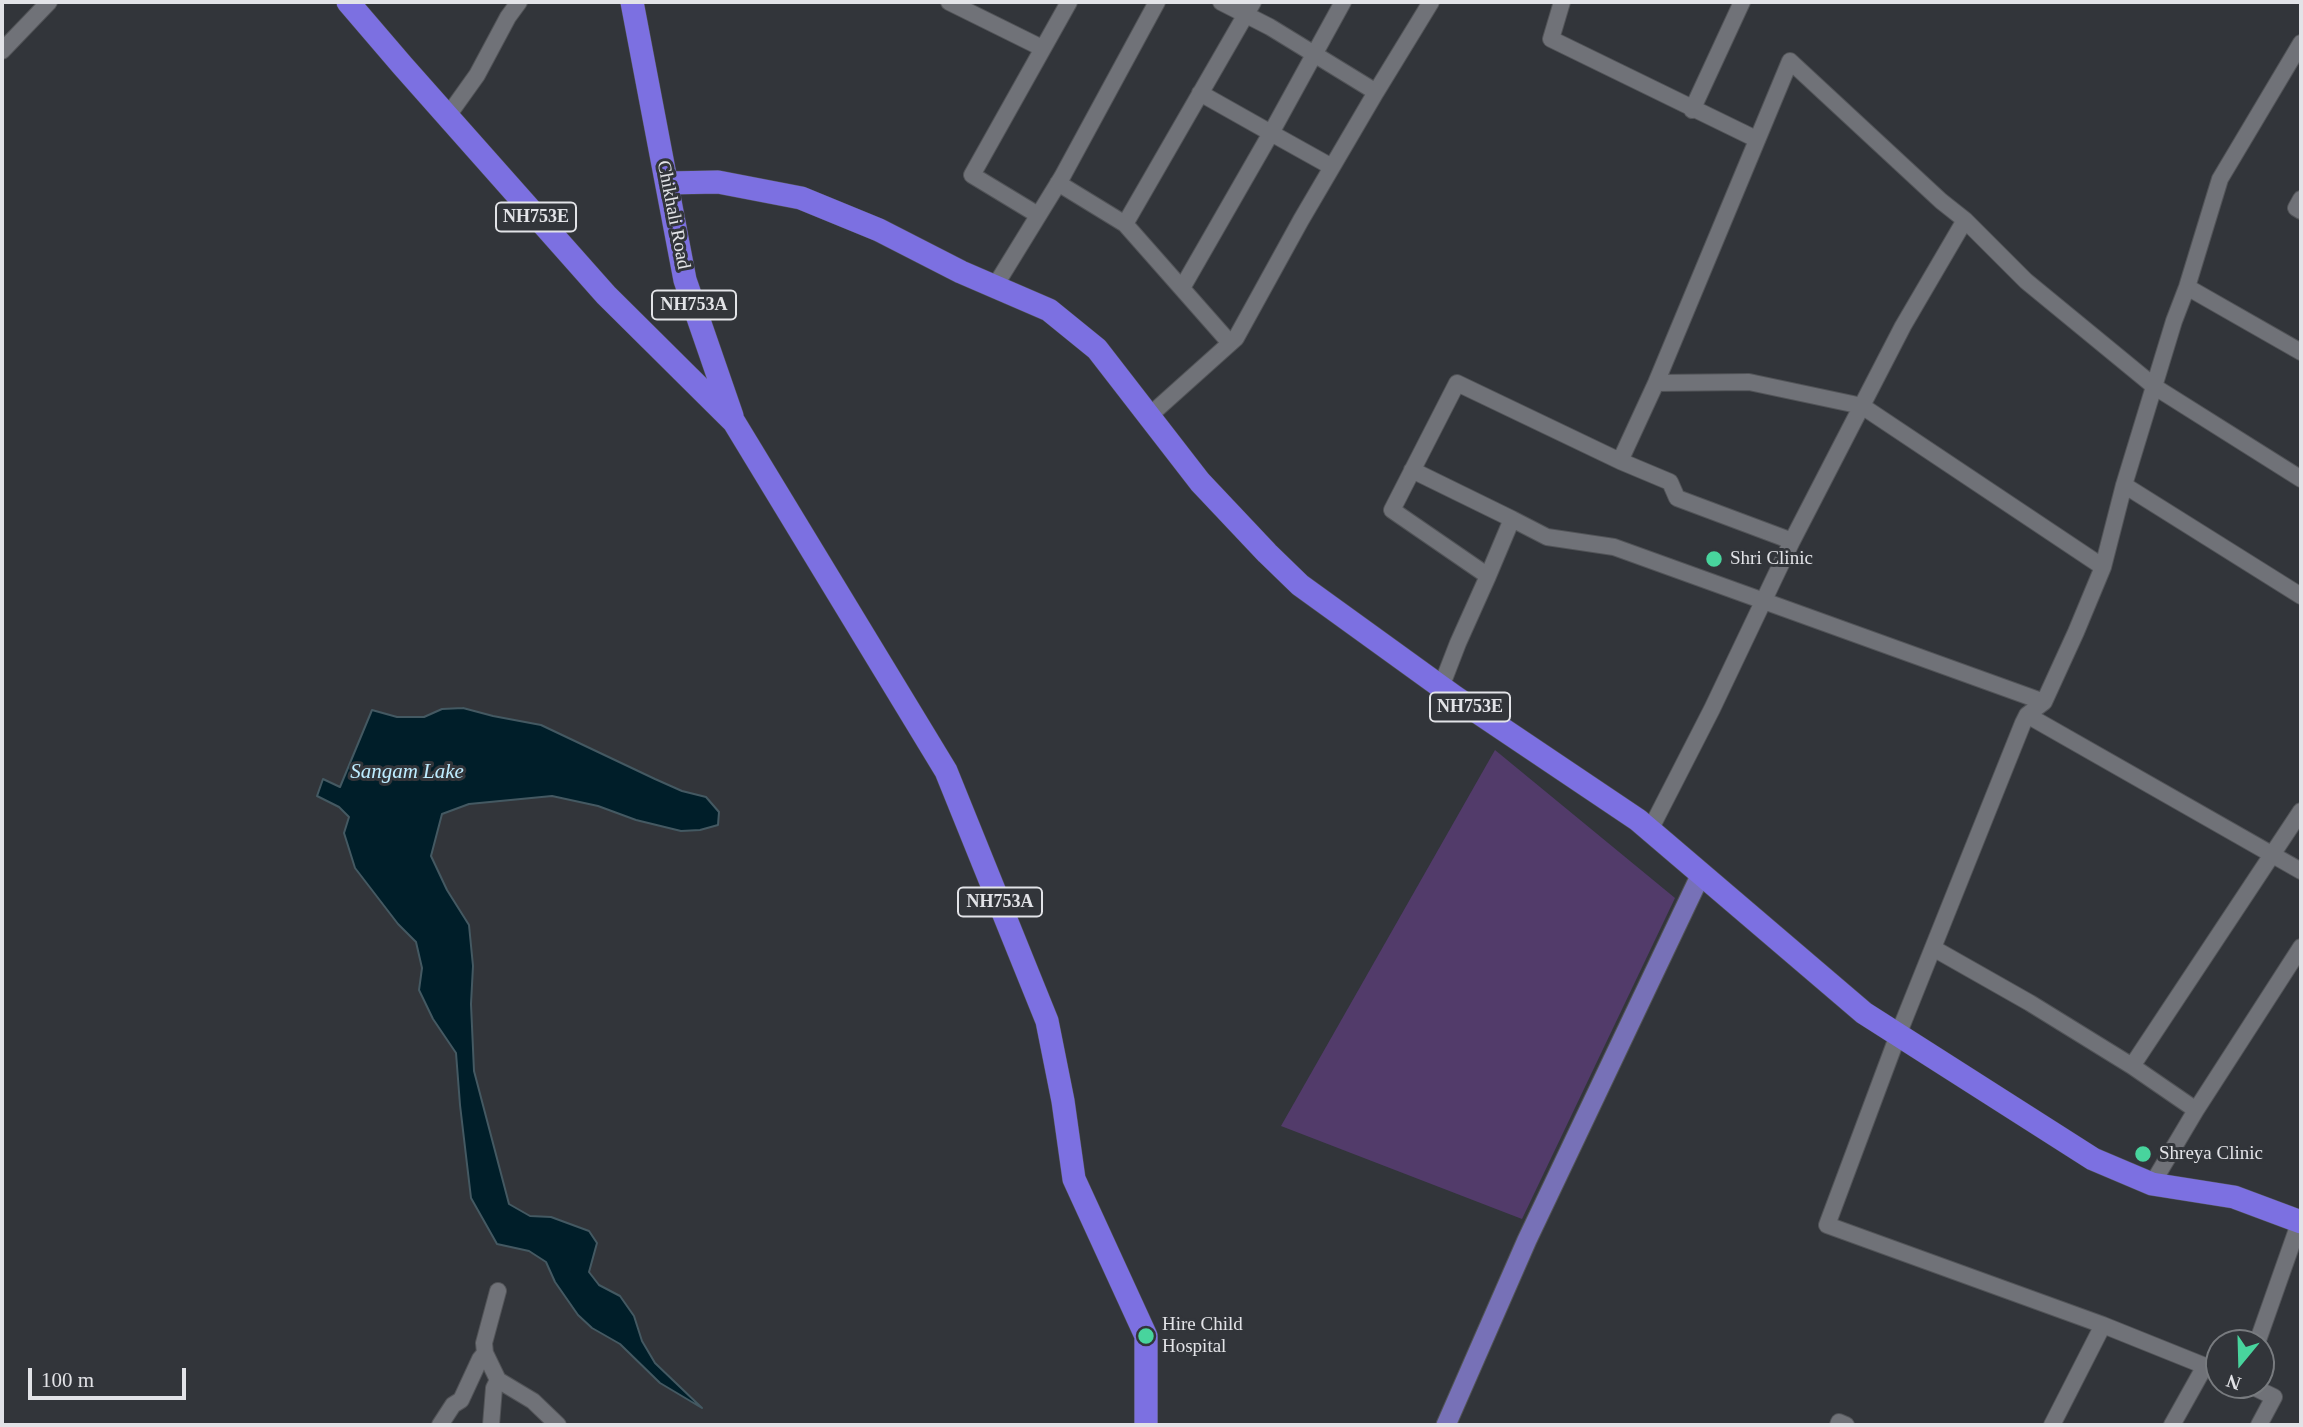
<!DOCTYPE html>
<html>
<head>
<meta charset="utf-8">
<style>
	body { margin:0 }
	#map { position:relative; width:2303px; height:1427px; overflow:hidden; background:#32353a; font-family:Georgia,serif }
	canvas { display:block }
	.frame { position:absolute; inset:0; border:4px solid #e2e3e7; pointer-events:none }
	.north { position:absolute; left:2205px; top:1329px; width:70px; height:70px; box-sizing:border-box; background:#32353a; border:2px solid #787b7f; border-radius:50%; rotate:199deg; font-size:19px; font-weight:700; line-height:28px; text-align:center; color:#e2e3e7 }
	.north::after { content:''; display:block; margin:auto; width:24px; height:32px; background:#48d49d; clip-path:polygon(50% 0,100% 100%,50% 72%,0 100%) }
	.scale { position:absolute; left:28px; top:1368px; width:158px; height:32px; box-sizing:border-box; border:4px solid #e2e3e7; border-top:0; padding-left:9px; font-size:21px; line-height:24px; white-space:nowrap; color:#e2e3e7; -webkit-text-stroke:5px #32353a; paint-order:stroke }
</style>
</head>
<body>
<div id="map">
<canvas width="2303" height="1427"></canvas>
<div class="frame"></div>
<div class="north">N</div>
<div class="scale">100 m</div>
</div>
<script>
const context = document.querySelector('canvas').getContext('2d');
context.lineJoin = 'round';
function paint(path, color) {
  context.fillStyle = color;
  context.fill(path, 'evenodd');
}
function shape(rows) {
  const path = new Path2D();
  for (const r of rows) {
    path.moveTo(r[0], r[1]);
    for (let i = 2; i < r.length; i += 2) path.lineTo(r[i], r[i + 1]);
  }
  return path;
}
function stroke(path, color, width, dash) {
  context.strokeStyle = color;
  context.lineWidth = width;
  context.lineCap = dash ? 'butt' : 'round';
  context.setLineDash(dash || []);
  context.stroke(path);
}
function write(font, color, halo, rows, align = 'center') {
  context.font = font + ' Georgia,serif';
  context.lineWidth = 6;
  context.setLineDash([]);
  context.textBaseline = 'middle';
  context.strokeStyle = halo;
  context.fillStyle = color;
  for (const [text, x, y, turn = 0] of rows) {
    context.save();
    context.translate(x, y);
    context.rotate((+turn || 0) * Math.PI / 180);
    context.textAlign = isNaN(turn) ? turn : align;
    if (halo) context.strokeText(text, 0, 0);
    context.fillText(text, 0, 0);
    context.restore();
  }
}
paint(shape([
	[1495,750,1675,898,1522,1219,1281,1126]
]), '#523b6a');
const water = shape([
	[463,708,493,716,541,725,655,779,682,791,706,797,719,812,718,825,700,830,681,831,636,820,598,806,552,796,469,804,442,814,431,856,447,890,469,925,473,966,471,1004,474,1071,509,1204,530,1216,551,1217,589,1231,597,1243,589,1272,599,1285,620,1296,634,1316,642,1341,655,1363,702,1408,660,1383,620,1344,592,1328,578,1315,555,1282,546,1262,529,1251,497,1244,471,1198,460,1105,456,1053,433,1019,419,990,422,968,416,942,398,924,355,868,344,833,349,817,339,807,317,796,323,779,340,787,372,710,397,717,424,717,442,709,463,708]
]);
paint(water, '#001e29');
stroke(water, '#445962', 2);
const minor = shape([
	[949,2,1042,48],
	[1562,2,1551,39,1756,139],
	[2,51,49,2],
	[1376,92,1431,2],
	[1200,93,1271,133,1343,2],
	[1692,110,1742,2],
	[447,117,477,75,508,17,519,2],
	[1058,183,1125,224,1230,343],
	[2301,199,2296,208,2301,211],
	[1038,215,972,175,1069,2],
	[1125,224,1253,2],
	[995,286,1062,177,1157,2],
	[2187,287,2301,352],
	[1182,288,1271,133,1332,167],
	[1656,383,1749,382,1862,406,2103,567],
	[1149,416,1236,338,1301,220,1376,92,1270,27,1221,2],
	[1412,470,1512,519,1488,576],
	[2124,485,2301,596],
	[1512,519,1547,537,1614,547,2044,702],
	[1792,541,1903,326,1965,220],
	[1441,687,1458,643,1488,576,1392,510,1457,383,1620,461],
	[2027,715,2301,871],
	[1650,830,1712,709,1792,541,1677,498,1670,482,1620,461,1656,383,1790,61,1941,201,1965,220,2026,281,2155,387,2301,479],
	[1933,948,2030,1003,2132,1066],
	[2196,1110,2301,947],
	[2152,1184,2196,1110,2132,1066,2301,811],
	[498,1291,484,1343,485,1353,498,1380,533,1401,558,1425],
	[2103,1325,1827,1225,1898,1035,2023,723,2027,715,2044,702,2076,632,2103,567,2124,485,2174,321,2187,287,2220,179,2301,43],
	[2257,1343,2300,1221],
	[2249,1385,2274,1397,2259,1425],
	[440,1425,453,1405,461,1400,480,1359,485,1353],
	[491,1425,494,1388,498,1380],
	[1838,1425,1839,1422,1846,1425],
	[2052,1425,2103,1325,2205,1366,2172,1425]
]);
const major = shape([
	[1446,1425,1527,1240,1701,874]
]);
const highway = shape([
	[348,2,402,65,606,295,734,422,946,771,1047,1021,1063,1101,1074,1179,1146,1336,1146,1425],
	[632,2,685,280,732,416],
	[667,183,718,182,801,198,879,230,961,272,1049,310,1097,349,1200,482,1267,553,1300,585,1455,697,1638,820,1864,1013,2093,1159,2152,1184,2234,1197,2301,1222]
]);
stroke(minor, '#525458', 18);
stroke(major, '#525458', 21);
stroke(highway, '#525458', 24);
stroke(minor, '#707278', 16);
stroke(major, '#7771b7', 19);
stroke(highway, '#7c70e1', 23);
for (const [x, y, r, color] of [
	[1714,559,9,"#48d49d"],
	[2143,1154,9,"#48d49d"],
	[1146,1336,9,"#48d49d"]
]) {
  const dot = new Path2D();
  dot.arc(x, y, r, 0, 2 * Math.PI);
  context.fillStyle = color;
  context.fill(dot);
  stroke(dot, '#32353a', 2.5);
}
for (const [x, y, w] of [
	[536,217,80],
	[694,305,84],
	[1470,707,80],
	[1000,902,84]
]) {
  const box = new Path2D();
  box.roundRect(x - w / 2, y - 14.5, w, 29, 5);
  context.fillStyle = '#32353a';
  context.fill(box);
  stroke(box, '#e2e3e7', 2);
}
write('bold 18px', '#e2e3e7', null, [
	["NH753E",536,217],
	["NH753A",694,305],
	["NH753E",1470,707],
	["NH753A",1000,902]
]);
write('19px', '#e2e3e7', '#32353a', [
	["Chikhali Road",673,215,79]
]);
write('19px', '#e2e3e7', '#32353a', [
	["Shri Clinic",1730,559],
	["Shreya Clinic",2159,1154],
	["Hire Child",1162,1325],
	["Hospital",1162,1347]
], 'left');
write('italic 21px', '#bdecff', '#32353a', [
	["Sangam Lake",407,772]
]);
</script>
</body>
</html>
